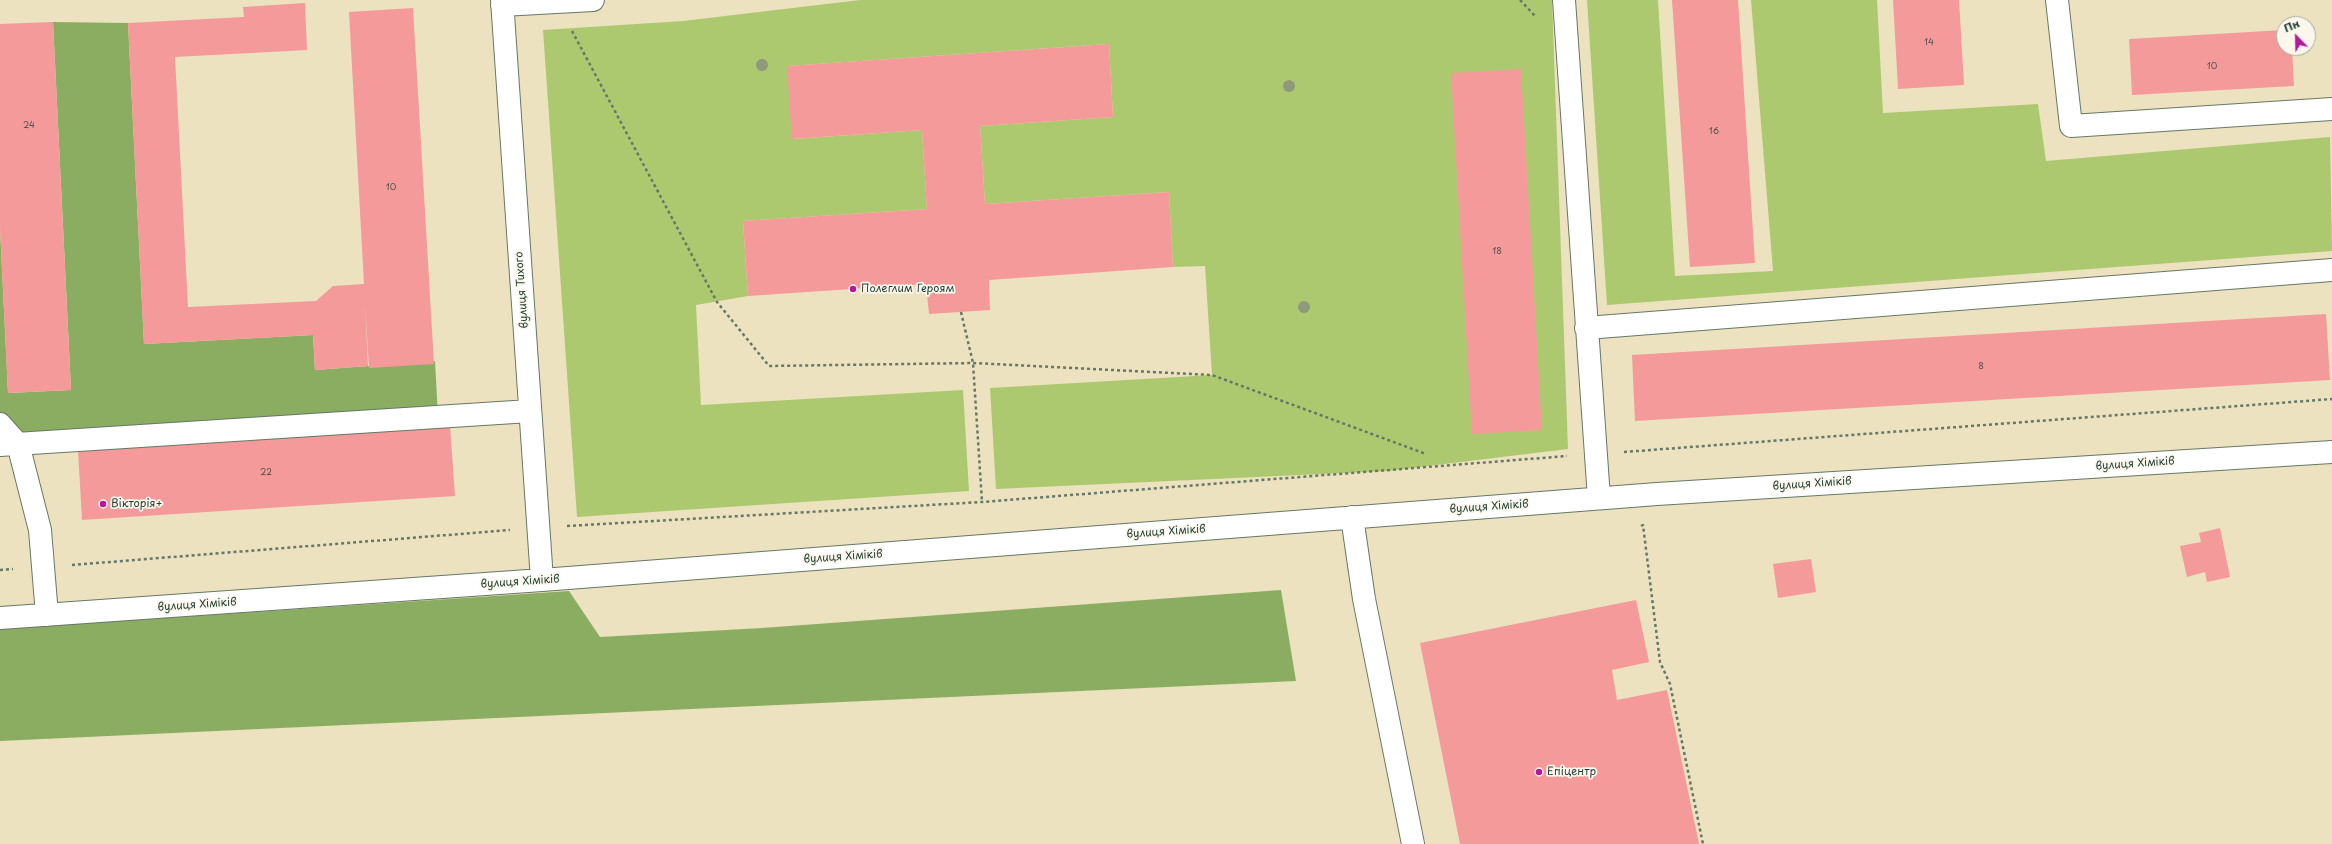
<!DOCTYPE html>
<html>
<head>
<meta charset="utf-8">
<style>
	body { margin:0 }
	#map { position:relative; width:2332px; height:844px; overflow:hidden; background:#ece2c0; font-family:"Playpen Sans",sans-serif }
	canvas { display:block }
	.north { position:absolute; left:2276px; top:16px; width:40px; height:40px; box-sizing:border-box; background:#fbf7ec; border:1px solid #a3ada2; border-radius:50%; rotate:337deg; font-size:11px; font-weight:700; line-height:16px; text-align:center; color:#1f3d34 }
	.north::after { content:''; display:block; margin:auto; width:14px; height:18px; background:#b5179e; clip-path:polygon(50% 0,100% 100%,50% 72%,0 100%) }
</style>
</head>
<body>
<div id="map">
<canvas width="2332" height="844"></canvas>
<div class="north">Пн</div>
</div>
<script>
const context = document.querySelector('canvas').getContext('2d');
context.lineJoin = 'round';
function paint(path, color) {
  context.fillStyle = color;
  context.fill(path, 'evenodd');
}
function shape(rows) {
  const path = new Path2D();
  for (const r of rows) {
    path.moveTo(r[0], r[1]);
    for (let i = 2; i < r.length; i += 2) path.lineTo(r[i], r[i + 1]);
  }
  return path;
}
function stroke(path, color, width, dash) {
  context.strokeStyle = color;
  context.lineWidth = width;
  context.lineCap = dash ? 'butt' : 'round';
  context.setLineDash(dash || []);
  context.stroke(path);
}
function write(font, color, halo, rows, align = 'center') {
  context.font = font + ' "Playpen Sans",sans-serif';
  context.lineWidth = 3.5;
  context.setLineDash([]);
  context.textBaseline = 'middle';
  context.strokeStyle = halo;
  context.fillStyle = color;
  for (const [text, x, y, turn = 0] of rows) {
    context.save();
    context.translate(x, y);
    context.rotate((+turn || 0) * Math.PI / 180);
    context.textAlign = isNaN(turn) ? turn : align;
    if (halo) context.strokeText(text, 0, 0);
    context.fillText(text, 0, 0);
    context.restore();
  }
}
paint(shape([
	[860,0,1552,0,1568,449,1387,471,996,489,990,388,1212,375,1205,266,1173,267,1169,192,985,204,980,126,1113,117,1109,44,788,66,793,139,922,130,927,209,743,221,748,296,696,305,701,405,963,390,969,491,577,517,543,30,683,21],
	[1587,0,1658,0,1675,276,1773,271,1751,0,1877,0,1883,113,2038,104,2046,161,2330,137,2332,251,1607,305]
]), '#adc970');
paint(shape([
	[53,22,128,23,144,344,313,335,315,370,435,361,438,417,18,444,0,424,0,228,8,393,71,390],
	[1281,590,1296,681,0,741,0,629,569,591,600,637,762,628]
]), '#8aad62');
paint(shape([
	[1672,0,1738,0,1755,263,1690,267],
	[1893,0,1959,0,1964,85,1898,89],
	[305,3,307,50,175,57,188,307,316,301,333,286,364,284,349,12,413,8,434,364,369,368,365,304,368,366,315,370,313,335,144,344,128,23,244,17,243,7],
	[53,22,71,390,8,393,0,228,0,24],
	[2284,30,2284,48,2292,48,2294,86,2132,95,2129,39],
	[1109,44,1113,117,980,126,985,204,1169,192,1173,267,989,280,990,310,929,314,926,284,748,296,743,221,927,209,922,130,792,139,787,66],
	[1521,69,1542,430,1472,434,1451,73],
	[2326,314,2330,380,1635,421,1632,355],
	[450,426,455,496,82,520,78,451],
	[2220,528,2230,577,2207,582,2205,572,2187,577,2180,546,2201,542,2199,533],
	[1811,559,1816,592,1778,598,1773,564],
	[1636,600,1649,662,1612,670,1617,700,1667,690,1699,844,1460,844,1420,643]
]), '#f49a9a');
const minor = shape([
	[502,0,542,580],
	[1564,0,1599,498],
	[2057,0,2071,126,2332,109],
	[502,5,593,0],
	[1586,328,2332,270],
	[0,424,18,444,40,530,47,615],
	[0,445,530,411],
	[1352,517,1364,599,1413,844],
	[0,618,542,580,1657,494,2332,452]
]);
stroke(minor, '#677765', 24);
stroke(shape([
	[1520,0,1535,16],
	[572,31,717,302,769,366,973,363,1212,375,1426,454],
	[961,312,973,363,982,502],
	[1624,452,2332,399],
	[567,526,982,502,1567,456],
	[1641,526,1643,525,1660,662,1670,684,1703,844],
	[72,565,510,530],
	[0,570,13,569]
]), '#677765', 2.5, [3, 3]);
stroke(minor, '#fff', 22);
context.fillStyle = '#8e9a7b';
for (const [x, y] of [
	[762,65],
	[1289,86],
	[1304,307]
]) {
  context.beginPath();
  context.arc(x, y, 6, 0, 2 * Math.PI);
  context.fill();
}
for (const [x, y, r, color] of [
	[853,289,4,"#b5179e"],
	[103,504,4,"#b5179e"],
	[1539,772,4,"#b5179e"]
]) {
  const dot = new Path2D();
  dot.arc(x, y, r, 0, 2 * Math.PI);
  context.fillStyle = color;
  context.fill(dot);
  stroke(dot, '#fbf7ec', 1.5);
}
write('9px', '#54544e', null, [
	["14",1929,43],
	["10",2212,67],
	["24",29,126],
	["16",1714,132],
	["10",391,188],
	["18",1497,252],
	["8",1981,367],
	["22",266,473]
]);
write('11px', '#1f3d34', '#fbf7ec', [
	["Полеглим Героям",861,289],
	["Вікторія+",111,504],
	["Епіцентр",1547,772]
], 'left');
write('11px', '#1f3d34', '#fbf7ec', [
	["вулиця Тихого",522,290,-94],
	["вулиця Хіміків",2135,464,-4],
	["вулиця Хіміків",1812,484,-4],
	["вулиця Хіміків",1489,507,-4],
	["вулиця Хіміків",1166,532,-4],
	["вулиця Хіміків",843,557,-4],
	["вулиця Хіміків",520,582,-4],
	["вулиця Хіміків",197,605,-4]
]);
</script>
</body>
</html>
